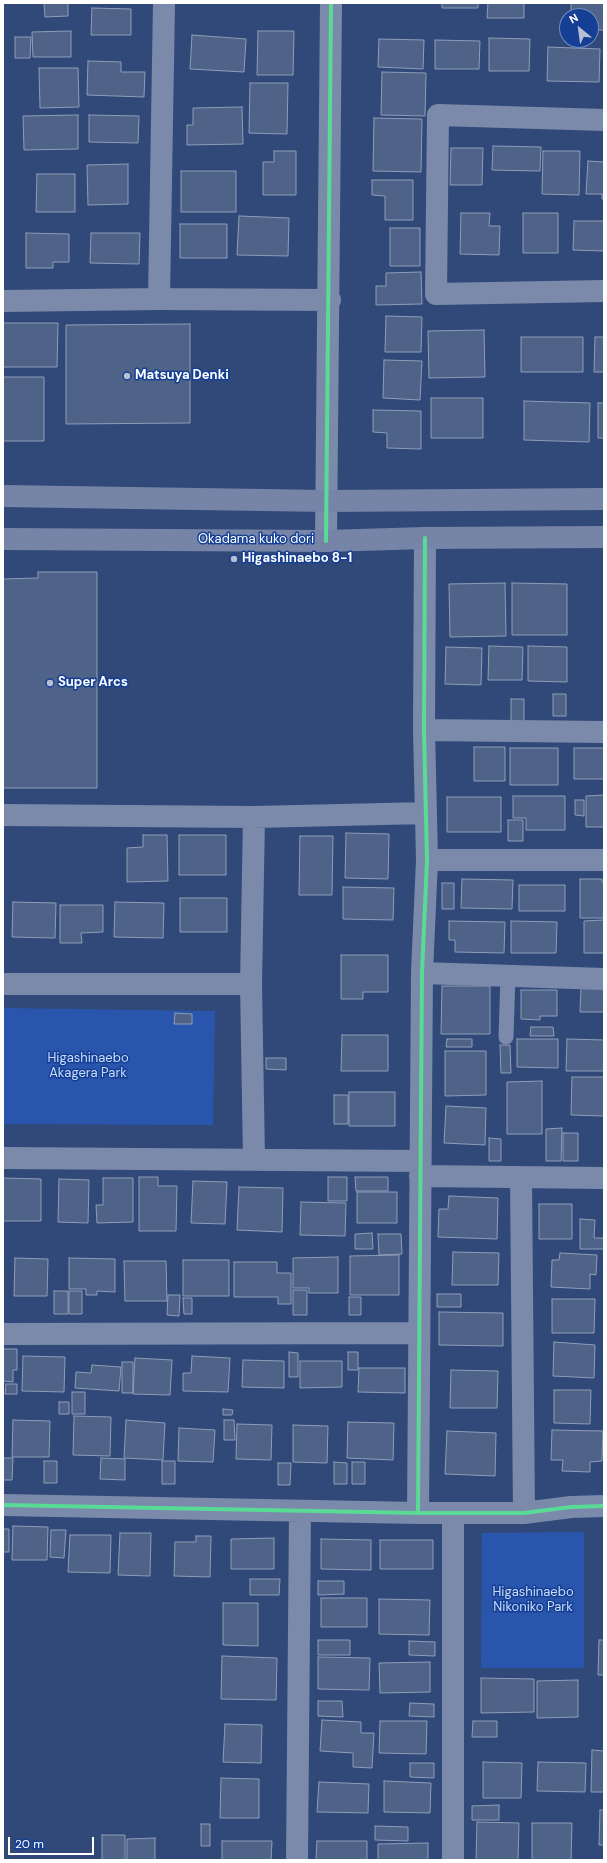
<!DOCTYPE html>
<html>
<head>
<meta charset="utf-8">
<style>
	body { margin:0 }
	#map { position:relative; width:607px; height:1863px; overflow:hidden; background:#314978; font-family:"DM Sans",sans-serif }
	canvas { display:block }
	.frame { position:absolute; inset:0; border:4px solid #fff; pointer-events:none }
	.north { position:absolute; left:559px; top:8px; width:40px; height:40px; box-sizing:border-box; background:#143f95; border:1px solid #728cbf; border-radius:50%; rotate:331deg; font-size:11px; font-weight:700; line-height:16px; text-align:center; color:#fff }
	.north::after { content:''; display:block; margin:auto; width:14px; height:18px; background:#b7bfd0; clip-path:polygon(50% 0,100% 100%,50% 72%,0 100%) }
	.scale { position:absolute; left:8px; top:1837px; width:86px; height:18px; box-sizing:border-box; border:2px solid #fff; border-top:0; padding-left:5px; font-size:12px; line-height:14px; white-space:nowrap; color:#fff; -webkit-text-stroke:3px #143f95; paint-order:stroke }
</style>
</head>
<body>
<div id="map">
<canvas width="607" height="1863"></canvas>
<div class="frame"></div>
<div class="north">N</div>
<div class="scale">20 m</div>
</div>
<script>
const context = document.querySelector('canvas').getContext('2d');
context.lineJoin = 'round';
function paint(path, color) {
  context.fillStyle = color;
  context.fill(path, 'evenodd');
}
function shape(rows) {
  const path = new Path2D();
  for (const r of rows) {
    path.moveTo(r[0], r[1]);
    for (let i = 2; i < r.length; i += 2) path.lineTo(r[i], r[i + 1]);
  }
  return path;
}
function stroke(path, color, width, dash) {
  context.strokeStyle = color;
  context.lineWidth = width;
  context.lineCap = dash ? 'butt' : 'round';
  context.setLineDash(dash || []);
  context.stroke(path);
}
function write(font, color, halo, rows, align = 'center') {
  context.font = font + ' "DM Sans",sans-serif';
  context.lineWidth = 3;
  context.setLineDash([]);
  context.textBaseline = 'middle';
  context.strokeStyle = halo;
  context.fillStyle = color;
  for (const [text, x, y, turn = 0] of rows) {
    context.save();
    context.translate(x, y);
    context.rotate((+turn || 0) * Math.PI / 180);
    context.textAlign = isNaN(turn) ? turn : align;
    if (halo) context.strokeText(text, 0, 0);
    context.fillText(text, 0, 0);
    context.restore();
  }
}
paint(shape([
	[3,1008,215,1011,213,1125,3,1124],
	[584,1532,584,1668,481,1668,482,1533]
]), '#2956ac');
const building = shape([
	[44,3,68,3,68,16,45,17,44,3],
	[442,3,478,3,478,8,442,8,442,3],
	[488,3,524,3,524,18,487,18,488,3],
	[571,3,604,3,604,30,591,30,591,16,571,16,571,3],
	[92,8,131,9,131,35,91,35,92,8],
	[71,31,71,57,33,57,32,32,71,31],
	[258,31,294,31,293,75,257,75,258,31],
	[192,35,246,39,244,72,190,69,192,35],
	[15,37,31,37,30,58,15,58,15,37],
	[489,38,530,39,529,71,489,71,489,38],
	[379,39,424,40,423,69,378,67,379,39],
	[435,40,480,41,479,69,435,69,435,40],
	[548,47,600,49,599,82,547,81,548,47],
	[88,61,121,62,121,72,145,72,144,97,87,95,88,61],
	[39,68,78,68,79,107,40,108,39,68],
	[382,72,426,73,425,116,381,115,382,72],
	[250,83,288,83,287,134,249,133,250,83],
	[242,107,243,144,187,145,187,125,193,125,193,108,242,107],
	[78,115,78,149,24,150,23,116,78,115],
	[89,115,139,116,138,143,89,142,89,115],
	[374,118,422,119,421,172,373,171,374,118],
	[493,146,541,147,540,171,492,170,493,146],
	[451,148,483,148,482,185,450,185,451,148],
	[274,151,296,151,296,195,263,195,263,162,274,162,274,151],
	[543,151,580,151,579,195,542,194,543,151],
	[588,161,604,162,604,199,602,199,602,194,586,194,588,161],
	[128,164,128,204,88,205,87,165,128,164],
	[181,171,236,171,236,212,181,212,181,171],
	[37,174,75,174,75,212,36,212,37,174],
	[372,180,413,180,413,220,385,220,385,196,372,195,372,180],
	[461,213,490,213,489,226,500,226,499,255,460,254,461,213],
	[523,213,558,213,558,253,523,253,523,213],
	[239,216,289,218,288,256,237,255,239,216],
	[574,221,604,221,604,251,573,250,574,221],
	[180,224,227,224,227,258,180,258,180,224],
	[390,228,420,228,420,266,390,266,390,228],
	[26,233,69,234,69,262,53,262,53,268,26,268,26,233],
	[91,233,140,233,139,264,90,263,91,233],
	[421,272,422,304,376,305,376,286,386,286,386,273,421,272],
	[386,316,422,317,421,352,385,352,386,316],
	[3,323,58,323,57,367,3,367,3,323],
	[190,324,190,423,66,424,66,325,190,324],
	[484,330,485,377,429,378,428,331,484,330],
	[521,337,583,337,583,372,521,372,521,337],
	[595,337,604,337,604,372,594,372,595,337],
	[384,360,422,361,420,400,383,398,384,360],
	[3,377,44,377,44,441,3,441,3,377],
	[431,398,483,398,483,438,431,438,431,398],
	[524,401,590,403,589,442,524,440,524,401],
	[598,403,604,403,604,438,598,438,598,403],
	[373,410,421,411,421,449,387,448,387,433,373,432,373,410],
	[38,572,97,572,97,788,3,788,3,579,38,578,38,572],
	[505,583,506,636,450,637,449,584,505,583],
	[512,583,567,584,567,635,512,635,512,583],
	[489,646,523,647,522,680,488,680,489,646],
	[528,646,567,647,567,682,528,681,528,646],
	[446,647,482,648,481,685,445,684,446,647],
	[553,694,566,694,566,716,553,716,553,694],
	[511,699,524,699,524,722,511,722,511,699],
	[474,747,505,747,505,781,474,781,474,747],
	[510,748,558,748,558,785,510,785,510,748],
	[574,748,604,748,604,779,574,779,574,748],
	[604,795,604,827,586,827,586,796,604,795],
	[513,796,565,796,565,830,526,830,526,818,513,818,513,796],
	[447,797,501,797,501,832,447,832,447,797],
	[575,800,584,800,584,816,575,815,575,800],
	[508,820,523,820,523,841,508,841,508,820],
	[346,833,389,834,388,879,345,878,346,833],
	[143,835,167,835,168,881,127,882,127,848,143,847,143,835],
	[179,835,226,835,226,875,179,875,179,835],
	[300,836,333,836,332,895,299,895,300,836],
	[462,879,513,880,512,909,461,908,462,879],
	[580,879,602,879,602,882,604,882,604,918,580,918,580,879],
	[442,883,454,883,454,909,442,909,442,883],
	[519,885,565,885,565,911,519,911,519,885],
	[343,887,394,888,393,920,343,919,343,887],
	[180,898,227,898,227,932,180,932,180,898],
	[13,902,56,903,55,938,12,937,13,902],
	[115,902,164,903,163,938,114,937,115,902],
	[60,905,103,905,103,932,81,933,82,943,60,943,60,905],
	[604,920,604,953,584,953,584,921,604,920],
	[449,921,505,922,504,953,455,952,455,940,449,940,449,921],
	[511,921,557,922,556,953,511,953,511,921],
	[341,955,388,955,388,992,363,992,363,999,341,999,341,955],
	[442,986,490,986,490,1034,441,1034,442,986],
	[581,987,604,988,604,1012,580,1012,581,987],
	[521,990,557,990,557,1016,540,1016,540,1020,521,1019,521,990],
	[175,1013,192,1014,192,1024,174,1024,175,1013],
	[531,1027,553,1027,554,1036,530,1036,531,1027],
	[342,1035,388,1035,388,1071,341,1071,342,1035],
	[447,1039,472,1039,472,1047,446,1047,447,1039],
	[517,1039,558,1039,558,1068,517,1067,517,1039],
	[567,1039,604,1040,604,1071,566,1071,567,1039],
	[500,1045,510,1045,511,1073,501,1073,500,1045],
	[445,1051,486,1051,486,1095,445,1096,445,1051],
	[266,1058,286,1058,286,1070,266,1069,266,1058],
	[572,1077,604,1077,604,1116,571,1115,572,1077],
	[542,1081,542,1134,507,1134,507,1082,542,1081],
	[349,1092,395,1092,395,1126,349,1126,349,1092],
	[334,1095,348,1095,348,1124,334,1124,334,1095],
	[446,1106,486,1108,485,1145,444,1143,446,1106],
	[562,1128,561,1161,546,1161,546,1129,562,1128],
	[563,1133,578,1133,578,1161,563,1161,563,1133],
	[489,1138,501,1139,501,1161,489,1161,489,1138],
	[139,1177,158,1177,158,1186,177,1186,176,1231,139,1231,139,1177],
	[328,1177,347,1177,347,1201,328,1201,328,1177],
	[355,1177,388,1177,388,1191,356,1191,355,1177],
	[3,1178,41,1179,41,1221,3,1221,3,1178],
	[103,1178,133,1178,133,1222,97,1223,96,1205,103,1205,103,1178],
	[59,1179,89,1180,88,1223,58,1222,59,1179],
	[193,1181,227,1182,225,1224,191,1223,193,1181],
	[239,1187,283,1188,282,1232,237,1230,239,1187],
	[357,1192,397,1192,397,1223,357,1223,357,1192],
	[449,1196,498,1198,497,1239,438,1237,439,1209,448,1209,449,1196],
	[301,1202,346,1203,345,1236,300,1235,301,1202],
	[539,1204,572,1204,572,1239,539,1239,539,1204],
	[580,1219,595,1220,594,1238,604,1238,604,1249,580,1249,580,1219],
	[372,1233,373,1249,355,1249,355,1234,372,1233],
	[378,1234,401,1234,402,1254,379,1255,378,1234],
	[453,1252,499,1253,498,1285,452,1285,453,1252],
	[560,1253,597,1255,596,1275,590,1274,590,1289,551,1287,552,1260,559,1260,560,1253],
	[399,1255,399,1295,350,1295,350,1256,399,1255],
	[338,1257,338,1293,309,1293,309,1288,293,1288,293,1258,338,1257],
	[15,1258,48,1259,47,1296,14,1296,15,1258],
	[69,1258,115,1259,115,1292,97,1291,97,1295,86,1295,86,1289,69,1289,69,1258],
	[183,1260,229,1260,229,1296,183,1296,183,1260],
	[124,1261,166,1261,167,1301,125,1301,124,1261],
	[234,1262,277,1262,277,1273,291,1273,291,1304,278,1304,278,1297,234,1297,234,1262],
	[293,1290,307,1290,307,1315,293,1315,293,1290],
	[54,1291,68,1291,68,1314,54,1314,54,1291],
	[69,1291,82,1291,82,1314,69,1314,69,1291],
	[437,1294,461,1294,461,1307,437,1307,437,1294],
	[168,1295,180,1295,179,1316,167,1315,168,1295],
	[349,1297,361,1297,361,1315,349,1315,349,1297],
	[183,1298,192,1298,192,1314,184,1314,183,1298],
	[552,1299,595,1299,594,1333,552,1333,552,1299],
	[439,1312,503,1313,503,1346,439,1345,439,1312],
	[554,1342,595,1345,594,1378,553,1376,554,1342],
	[3,1349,17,1349,17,1370,13,1370,13,1382,3,1381,3,1349],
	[289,1352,298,1353,298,1377,289,1377,289,1352],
	[348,1352,358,1352,358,1370,348,1370,348,1352],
	[23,1356,65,1357,64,1392,22,1391,23,1356],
	[192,1356,230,1358,228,1392,183,1391,183,1373,191,1373,192,1356],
	[135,1358,172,1360,170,1395,133,1394,135,1358],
	[243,1360,284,1361,284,1388,242,1387,243,1360],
	[300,1361,342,1361,342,1387,300,1388,300,1361],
	[122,1362,133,1362,133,1393,122,1393,122,1362],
	[92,1365,121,1367,119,1391,75,1388,76,1372,91,1373,92,1365],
	[359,1368,405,1368,405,1393,358,1392,359,1368],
	[451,1370,498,1371,497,1408,450,1408,451,1370],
	[6,1384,17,1384,17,1394,5,1394,6,1384],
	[554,1390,591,1390,590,1424,554,1423,554,1390],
	[72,1392,85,1392,85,1414,72,1414,72,1392],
	[59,1402,69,1402,69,1414,59,1414,59,1402],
	[223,1409,233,1410,232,1415,223,1415,223,1409],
	[74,1416,111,1417,110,1456,73,1455,74,1416],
	[13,1420,50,1421,49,1457,12,1457,13,1420],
	[126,1420,165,1423,163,1460,124,1458,126,1420],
	[224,1420,234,1420,235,1440,224,1440,224,1420],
	[348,1422,394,1423,393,1460,347,1458,348,1422],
	[237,1424,272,1425,271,1460,236,1459,237,1424],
	[293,1425,328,1426,327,1463,293,1462,293,1425],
	[179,1428,215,1430,213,1462,178,1461,179,1428],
	[552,1430,603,1431,602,1461,590,1462,590,1472,562,1471,563,1460,551,1460,552,1430],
	[447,1431,496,1433,495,1476,445,1474,447,1431],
	[3,1458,13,1458,12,1480,3,1480,3,1458],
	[101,1458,125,1459,125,1480,100,1479,101,1458],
	[44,1461,57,1461,57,1483,44,1483,44,1461],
	[162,1461,175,1461,175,1484,162,1484,162,1461],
	[334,1462,347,1463,347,1484,334,1484,334,1462],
	[352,1462,365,1462,365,1484,352,1484,352,1462],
	[278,1463,291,1463,290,1485,278,1485,278,1463],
	[13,1526,48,1527,47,1560,12,1560,13,1526],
	[3,1529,9,1529,9,1552,3,1552,3,1529],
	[51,1530,66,1530,64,1558,50,1557,51,1530],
	[120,1533,151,1533,150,1576,118,1575,120,1533],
	[70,1535,111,1535,110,1573,68,1572,70,1535],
	[196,1536,211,1536,210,1577,174,1576,175,1542,196,1542,196,1536],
	[274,1538,274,1569,231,1569,231,1539,274,1538],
	[321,1539,371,1540,371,1570,321,1569,321,1539],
	[380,1540,433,1540,433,1569,380,1569,380,1540],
	[250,1579,280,1579,279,1595,250,1595,250,1579],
	[318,1581,344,1581,344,1594,318,1595,318,1581],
	[321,1598,367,1598,367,1627,321,1627,321,1598],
	[379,1599,430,1600,429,1635,379,1634,379,1599],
	[223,1603,258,1603,258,1646,223,1645,223,1603],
	[318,1640,350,1640,350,1655,318,1655,318,1640],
	[599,1640,604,1640,604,1675,598,1675,599,1640],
	[409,1641,435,1642,435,1656,409,1655,409,1641],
	[222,1656,277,1658,276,1700,221,1699,222,1656],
	[318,1657,370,1658,369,1690,318,1689,318,1657],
	[430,1662,430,1692,380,1693,379,1663,430,1662],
	[481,1678,534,1679,534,1712,481,1713,481,1678],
	[578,1680,578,1717,537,1718,537,1681,578,1680],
	[318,1701,342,1701,343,1717,318,1716,318,1701],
	[410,1703,434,1704,434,1717,409,1716,410,1703],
	[322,1720,361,1722,361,1733,374,1733,372,1768,353,1767,353,1753,320,1751,322,1720],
	[380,1721,427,1721,426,1754,379,1753,380,1721],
	[473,1721,497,1721,497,1737,472,1737,473,1721],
	[225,1724,262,1725,261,1763,223,1762,225,1724],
	[592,1750,604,1751,604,1792,591,1792,592,1750],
	[483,1762,522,1763,521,1798,483,1798,483,1762],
	[538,1762,586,1763,585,1792,537,1791,538,1762],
	[410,1763,434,1763,434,1778,410,1777,410,1763],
	[221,1778,259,1779,259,1818,220,1818,221,1778],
	[384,1781,431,1783,430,1813,384,1812,384,1781],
	[319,1782,369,1784,368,1813,317,1812,319,1782],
	[499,1805,499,1820,472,1820,472,1806,499,1805],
	[600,1810,604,1810,604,1845,599,1845,600,1810],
	[477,1822,519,1823,518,1860,476,1860,477,1822],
	[532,1823,572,1823,571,1860,532,1860,532,1823],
	[201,1824,210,1824,210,1846,201,1846,201,1824],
	[375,1826,408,1827,408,1841,375,1840,375,1826],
	[102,1835,125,1835,125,1860,102,1860,102,1835],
	[155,1838,155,1860,127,1860,127,1839,155,1838],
	[222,1841,272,1841,271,1860,222,1860,222,1841],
	[317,1841,367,1841,367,1860,316,1860,317,1841],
	[428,1843,428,1860,378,1860,378,1844,428,1843]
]);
paint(building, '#4f6287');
stroke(building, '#8f9db8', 1);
stroke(shape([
	[506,1037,508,975]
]), '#7b8aab', 15);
stroke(shape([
	[604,120,438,115,436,294,604,291],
	[159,299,164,3],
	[3,301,159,299,330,300],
	[326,541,331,3],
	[424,730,604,732],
	[3,815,254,817,426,813],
	[427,860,604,860],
	[422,973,604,979],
	[3,984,251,984],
	[3,1158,420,1161],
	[254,1159,251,984,254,817],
	[420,1176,604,1178],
	[521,1178,524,1513],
	[3,1334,419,1333],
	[3,1505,418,1513,524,1513,571,1507,604,1506],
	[418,1513,422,973,427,860,424,730,425,538],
	[297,1860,300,1511],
	[453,1860,453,1513]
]), '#7b8aab', 22);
stroke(shape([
	[3,496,327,501,604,499],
	[3,539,326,541,425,538,604,537]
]), '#7685a7', 22);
stroke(shape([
	[326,541,331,3],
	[3,1505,418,1513,524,1513,571,1507,604,1506],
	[418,1513,422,973,427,860,424,730,425,538]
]), '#5adb95', 4);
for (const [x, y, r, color] of [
	[127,376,4,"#b7bfd0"],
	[234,559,4,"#b7bfd0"],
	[50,683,4,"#b7bfd0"]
]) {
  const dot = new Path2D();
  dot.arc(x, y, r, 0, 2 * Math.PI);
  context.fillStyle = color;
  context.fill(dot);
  stroke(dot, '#143f95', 1.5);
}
write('bold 13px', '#fff', '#143f95', [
	["Matsuya Denki",135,376],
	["Higashinaebo 8-1",242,559],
	["Super Arcs",58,683]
], 'left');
write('13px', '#fff', '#143f95', [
	["Okadama kuko dori",256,540]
]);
write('13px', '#ccddfc', '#143f95', [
	["Higashinaebo",88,1059],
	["Akagera Park",88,1074],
	["Higashinaebo",533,1593],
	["Nikoniko Park",533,1608]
]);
</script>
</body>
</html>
